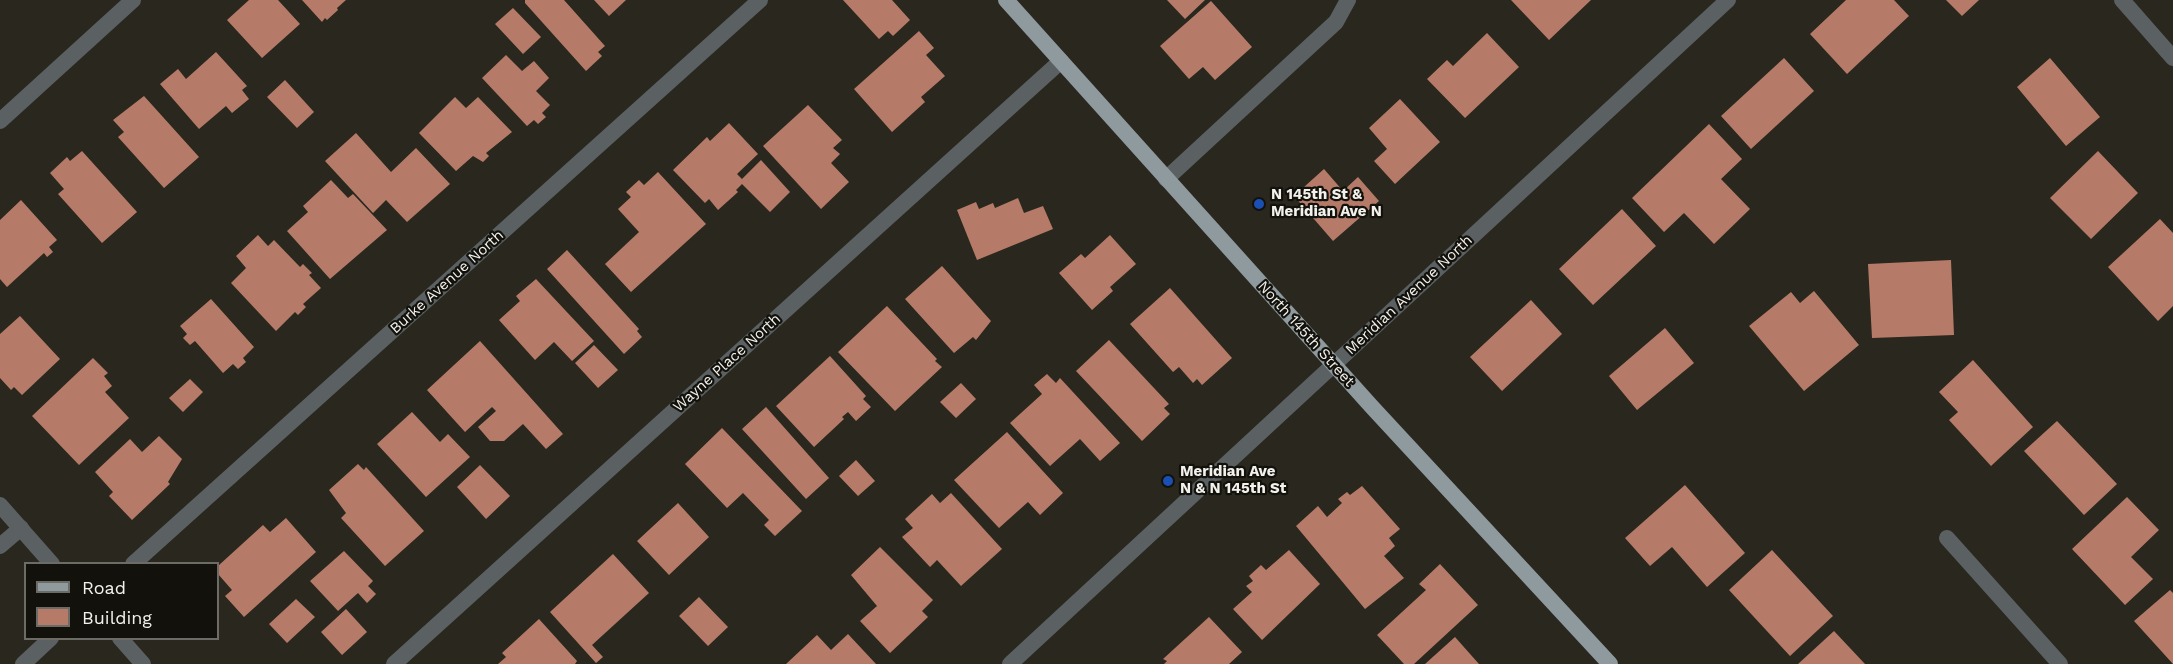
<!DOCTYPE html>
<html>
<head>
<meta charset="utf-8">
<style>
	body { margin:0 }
	#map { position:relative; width:2173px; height:664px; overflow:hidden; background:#2a281e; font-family:"Work Sans",sans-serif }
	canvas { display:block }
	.legend { position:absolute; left:24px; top:562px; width:195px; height:78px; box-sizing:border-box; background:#12110c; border:2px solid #6c6b65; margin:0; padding:8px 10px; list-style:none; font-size:18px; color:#f2f1eb }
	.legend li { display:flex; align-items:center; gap:12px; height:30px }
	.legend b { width:30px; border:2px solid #6c6b65 }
</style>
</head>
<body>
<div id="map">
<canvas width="2173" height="664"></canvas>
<ul class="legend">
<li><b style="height:8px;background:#8e9a9e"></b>Road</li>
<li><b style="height:16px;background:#b67b68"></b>Building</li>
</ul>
</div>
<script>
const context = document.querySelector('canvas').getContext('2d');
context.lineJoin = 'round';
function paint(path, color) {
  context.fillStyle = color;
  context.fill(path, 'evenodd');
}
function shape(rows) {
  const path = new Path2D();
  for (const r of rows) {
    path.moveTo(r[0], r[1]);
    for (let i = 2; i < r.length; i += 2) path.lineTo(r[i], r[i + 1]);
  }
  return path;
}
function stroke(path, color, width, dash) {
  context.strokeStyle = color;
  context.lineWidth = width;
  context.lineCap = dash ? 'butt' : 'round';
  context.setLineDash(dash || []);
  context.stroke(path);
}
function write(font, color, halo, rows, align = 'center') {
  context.font = font + ' "Work Sans",sans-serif';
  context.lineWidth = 4.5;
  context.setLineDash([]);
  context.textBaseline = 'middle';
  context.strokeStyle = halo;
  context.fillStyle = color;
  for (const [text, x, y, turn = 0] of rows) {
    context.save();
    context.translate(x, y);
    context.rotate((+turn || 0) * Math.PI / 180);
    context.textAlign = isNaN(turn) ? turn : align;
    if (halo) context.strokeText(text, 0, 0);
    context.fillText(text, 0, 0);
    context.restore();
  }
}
paint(shape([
	[249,0,278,0,300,24,262,58,227,20],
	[302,0,346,0,337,8,338,10,327,20,325,18,322,22],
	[525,0,564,0,605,46,598,52,602,56,586,71,525,3],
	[594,0,626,0,609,16],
	[843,0,892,0,910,20,893,36,888,31,879,39],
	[1167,0,1205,0,1185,19],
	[1511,0,1591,0,1549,40],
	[1846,0,1894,0,1909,16,1847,74,1810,34],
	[1946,0,1979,0,1962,16],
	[1211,1,1252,47,1215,80,1203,67,1189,79,1160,46],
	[513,8,541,37,523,54,495,24],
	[919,31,934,48,926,55,945,76,921,97,925,102,892,132,854,89],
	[1487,33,1519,67,1465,118,1427,79,1447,60,1453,66],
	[216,52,247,86,242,90,249,99,232,113,226,106,199,129,160,84,178,69,186,79],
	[506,55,522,71,534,61,549,78,536,91,550,105,542,113,546,117,538,124,534,120,527,126,482,78],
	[1784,58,1814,91,1751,149,1721,116],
	[2050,58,2100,117,2066,146,2017,87],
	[285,80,314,112,297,128,267,97],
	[144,96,199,157,164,188,118,137,124,132,113,120],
	[455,97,466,108,478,97,512,132,486,153,489,156,483,162,473,156,456,171,419,133],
	[1400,99,1440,142,1395,184,1374,161,1387,149,1369,128],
	[808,105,842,140,833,148,840,154,831,163,849,182,821,209,763,146],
	[729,123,758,154,737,174,742,179,761,160,790,192,770,212,742,184,736,190,738,192,718,210,709,199,705,203,673,170,707,137,710,141],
	[1709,124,1742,159,1721,179,1750,209,1714,244,1684,213,1664,232,1632,198],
	[356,133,391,172,416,148,450,184,407,222,386,200,373,213,325,161],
	[82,151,137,212,102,243,58,194,64,189,50,173,67,157,70,161],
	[2098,151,2138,193,2091,239,2050,198],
	[1324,169,1343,191,1358,177,1379,201,1333,241,1294,196],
	[658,172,706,224,631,292,605,264,639,232,618,209,631,197,626,192,639,180,644,185],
	[331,180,348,198,353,194,387,230,330,279,287,231,308,212,303,206],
	[1018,198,1024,213,1043,206,1053,229,977,260,957,210,976,202,979,209,993,203,995,208],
	[21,200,57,240,49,247,53,252,47,257,44,253,7,287,0,279,0,220],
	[1622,209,1656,246,1593,305,1559,269],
	[2160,219,2173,233,2173,306,2158,321,2108,267],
	[258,235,268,246,274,240,300,267,303,264,312,273,309,275,321,288,303,304,306,307,298,315,295,312,276,331,231,283,246,268,236,256],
	[1110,235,1136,264,1110,287,1113,291,1092,310,1059,273,1081,254,1085,258],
	[567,250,639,329,637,331,642,337,624,354,547,269],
	[1951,260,1954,335,1872,338,1868,264],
	[942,266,991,321,976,340,973,337,954,353,905,299],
	[536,279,594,341,572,361,554,342,535,360,499,320,520,301,516,296],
	[1170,288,1232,358,1202,385,1197,379,1193,383,1179,367,1173,372,1130,324],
	[1814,291,1859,345,1804,391,1749,326,1791,292,1800,303],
	[211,299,254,347,243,358,246,362,238,369,233,364,223,373,195,341,190,345,183,338,187,334,180,326],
	[1531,300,1562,334,1502,391,1470,357],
	[887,306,937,359,935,361,942,367,895,411,838,352],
	[20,316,60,359,22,395,14,387,11,390,0,378,0,334],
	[1665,328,1694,363,1637,410,1609,376],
	[1109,340,1169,404,1164,408,1170,414,1142,441,1076,371],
	[480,341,563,434,546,449,523,424,504,441,490,441,478,427,496,411,492,407,465,432,427,390],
	[594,345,618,370,598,388,575,363],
	[830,356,866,396,863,399,871,407,856,421,848,412,842,417,844,419,814,447,776,406],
	[93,358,108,373,104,376,112,386,105,392,129,418,79,465,32,416],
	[1973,360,2033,427,1991,466,1949,420,1958,412,1939,392],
	[1047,374,1056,383,1060,378,1120,443,1100,461,1080,439,1050,466,1010,423,1042,394,1034,385],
	[190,379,203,392,183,412,169,398],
	[961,383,976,399,956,418,940,402],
	[766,407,829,478,806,499,742,429],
	[412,412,440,442,448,434,470,457,426,497,377,444],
	[2057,421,2117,484,2084,515,2024,451],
	[722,428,802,511,775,536,764,525,769,520,743,493,727,508,685,464],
	[1007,432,1063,493,1040,515,1028,502,999,528,954,480],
	[159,436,182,459,168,482,170,484,132,520,109,496,113,492,95,472,130,439,142,452],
	[856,460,875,481,858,496,839,476],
	[358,464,364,470,366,467,424,531,385,566,341,518,346,513,329,490],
	[480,465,510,496,486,519,457,487],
	[1685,485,1745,553,1707,587,1672,547,1650,566,1625,538],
	[1362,486,1400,529,1389,538,1395,546,1384,556,1404,578,1365,609,1296,526,1318,506,1327,517,1342,503,1338,499,1347,492,1350,495],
	[951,493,1002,549,961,586,937,560,930,567,902,537,913,528,905,519,932,494,940,503],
	[2127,497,2159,530,2131,557,2153,579,2125,605,2072,549],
	[678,503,709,537,669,575,637,541],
	[286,518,316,552,244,617,225,596,232,590,218,574,218,566,263,525,270,532],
	[880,547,933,600,922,611,928,617,890,653,860,621,877,606,851,575],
	[1289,550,1320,584,1262,640,1233,609,1252,592,1246,586,1253,581,1249,576,1261,565,1266,570],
	[1772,550,1833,616,1790,656,1729,590],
	[344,551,373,581,368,586,376,594,367,603,358,593,338,611,310,581],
	[613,554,649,593,592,645,603,657,596,663,550,612],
	[1440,564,1478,605,1414,664,1404,664,1377,635,1426,590,1419,584],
	[2170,590,2173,593,2173,664,2134,621],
	[699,597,728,627,708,646,679,616],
	[296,599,315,617,287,643,269,624],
	[346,609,367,632,342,655,321,632],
	[1209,617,1242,652,1229,664,1164,664,1167,661,1163,659],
	[539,619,577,661,575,664,498,664,506,657,502,653],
	[1834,631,1865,664,1798,664],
	[848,634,876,664,786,664,817,635,831,650],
	[1455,637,1479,664,1425,664]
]), '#b67b68');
stroke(shape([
	[1166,179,1336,22,1348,0],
	[0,546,21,528]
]), '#5b6163', 16);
stroke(shape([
	[2122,0,2173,58],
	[0,121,133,0],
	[0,505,52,564],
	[1947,538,2060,664],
	[133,564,760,0],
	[120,638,143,664],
	[23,664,51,638],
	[394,664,1061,61]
]), '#5b6163', 16);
stroke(shape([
	[1010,664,1728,0]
]), '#5b6163', 16);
stroke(shape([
	[1006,0,1372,407,1610,664]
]), '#8e9a9e', 16);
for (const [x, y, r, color] of [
	[1259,204,6,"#1a4fb4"],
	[1168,481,6,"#1a4fb4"]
]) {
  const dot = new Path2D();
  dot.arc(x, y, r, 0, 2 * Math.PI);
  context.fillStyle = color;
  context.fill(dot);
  stroke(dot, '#12110c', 2);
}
write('bold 15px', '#f2f1eb', '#12110c', [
	["N 145th St &",1271,195],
	["Meridian Ave N",1271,212],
	["Meridian Ave",1180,472],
	["N & N 145th St",1180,489]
], 'left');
write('15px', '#f2f1eb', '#12110c', [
	["Burke Avenue North",447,282,-42],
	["Meridian Avenue North",1409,295,-43],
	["North 145th Street",1306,334,48],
	["Wayne Place North",727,363,-42]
]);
</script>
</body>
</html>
